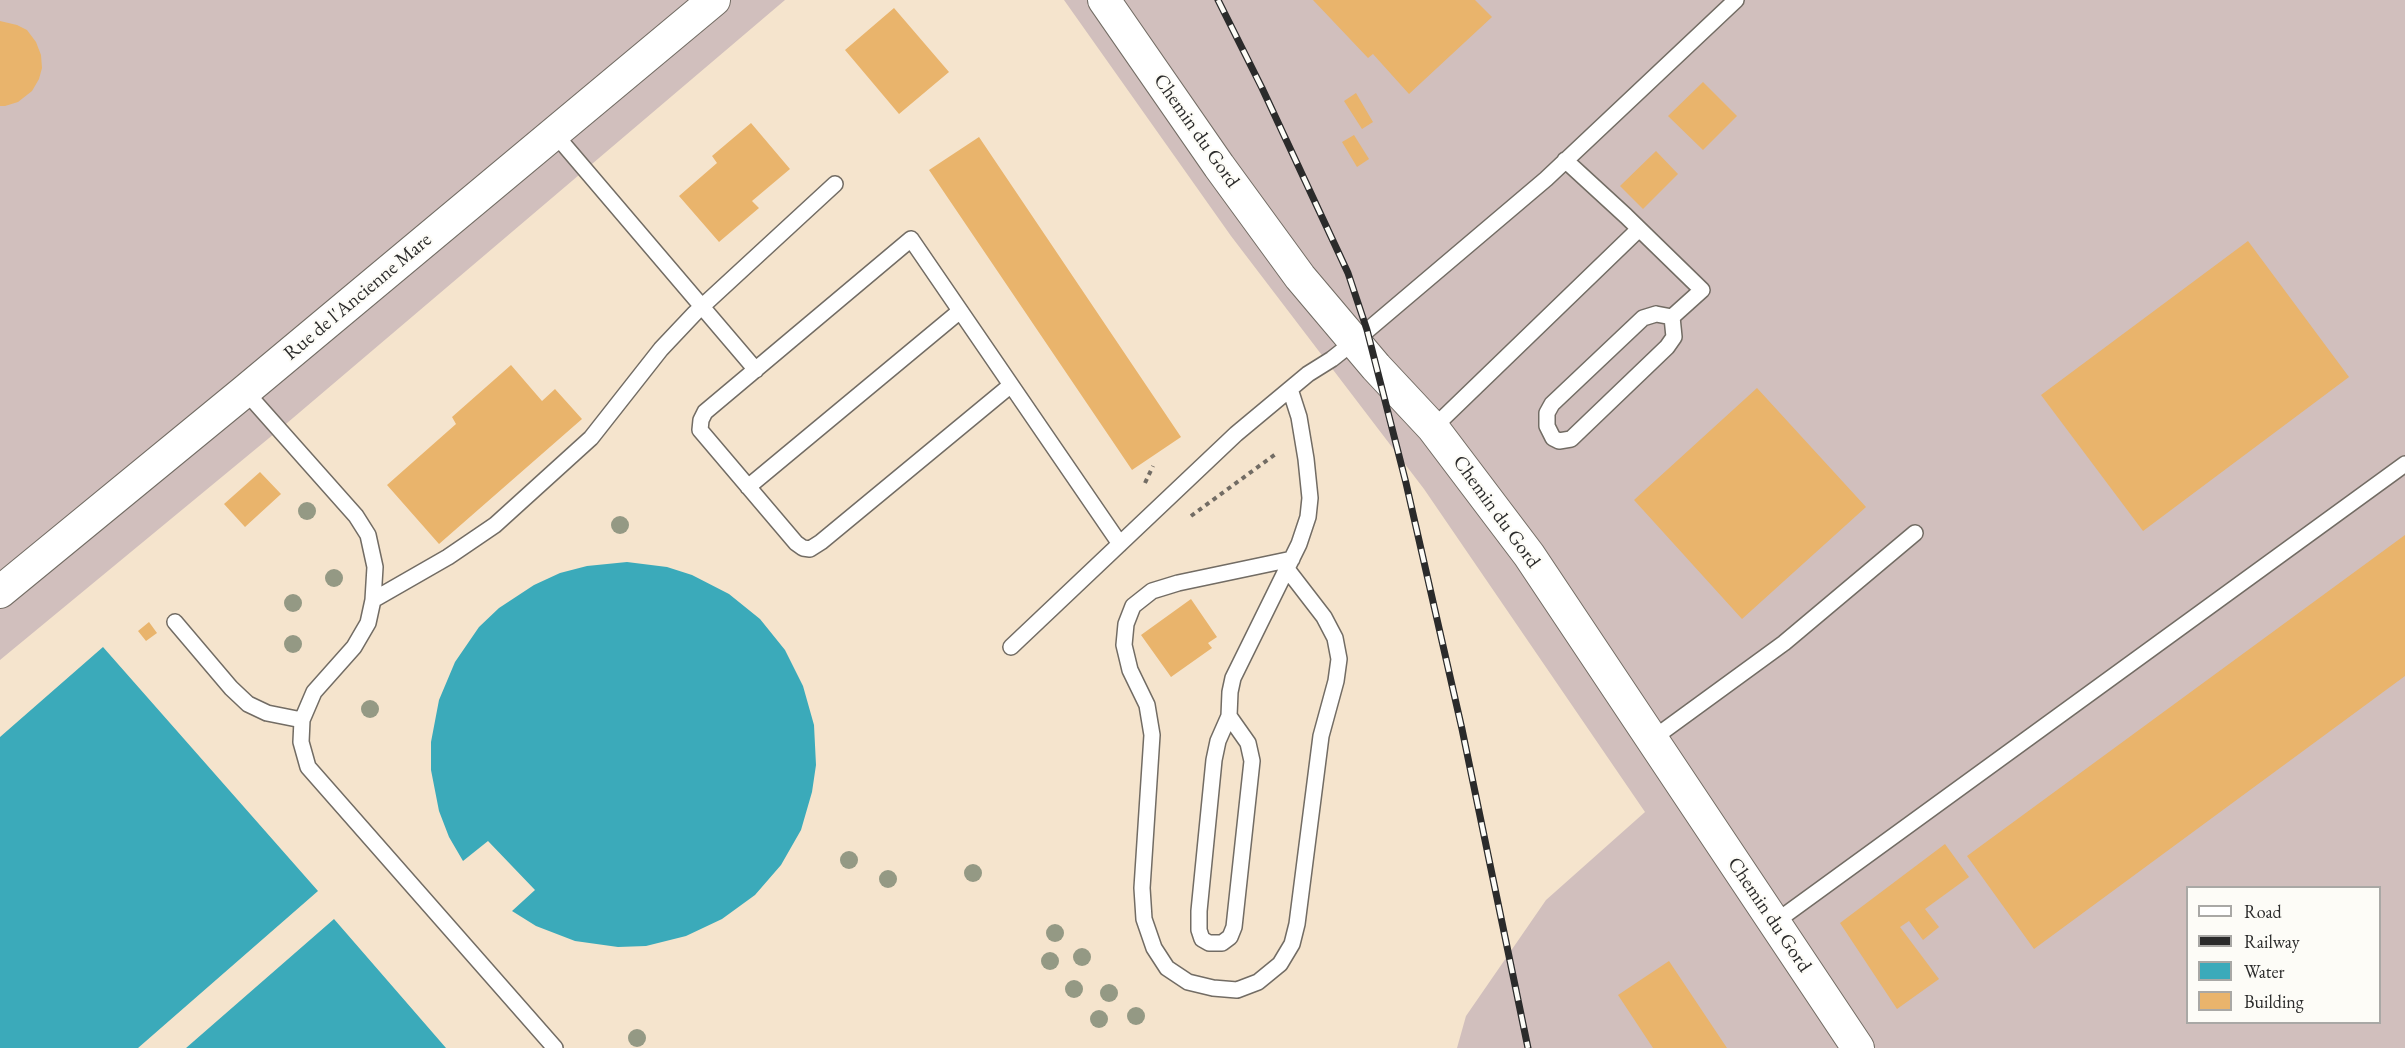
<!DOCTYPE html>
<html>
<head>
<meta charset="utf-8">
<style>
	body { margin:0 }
	#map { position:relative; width:2405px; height:1048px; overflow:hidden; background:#f5e4cd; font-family:"EB Garamond",serif }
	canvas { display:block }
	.legend { position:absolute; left:2186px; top:886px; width:195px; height:138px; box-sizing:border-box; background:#fdfcf7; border:2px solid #a9a8a5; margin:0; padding:8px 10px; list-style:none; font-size:18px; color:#2b2b2b }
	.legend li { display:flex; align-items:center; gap:12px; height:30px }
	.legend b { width:30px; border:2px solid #a9a8a5 }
</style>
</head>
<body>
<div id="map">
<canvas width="2405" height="1048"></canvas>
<ul class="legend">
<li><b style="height:8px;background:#fff"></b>Road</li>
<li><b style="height:8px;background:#2b2b2b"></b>Railway</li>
<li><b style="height:16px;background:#3baaba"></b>Water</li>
<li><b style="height:16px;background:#e9b46c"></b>Building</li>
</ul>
</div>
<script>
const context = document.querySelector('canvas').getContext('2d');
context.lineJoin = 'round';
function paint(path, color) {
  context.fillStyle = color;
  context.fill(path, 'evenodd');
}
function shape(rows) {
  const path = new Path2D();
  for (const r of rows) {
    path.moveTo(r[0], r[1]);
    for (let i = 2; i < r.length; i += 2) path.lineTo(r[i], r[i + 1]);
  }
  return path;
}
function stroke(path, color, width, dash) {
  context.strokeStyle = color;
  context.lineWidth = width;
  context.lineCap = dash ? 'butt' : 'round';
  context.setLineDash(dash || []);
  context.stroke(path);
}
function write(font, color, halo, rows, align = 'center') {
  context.font = font + ' "EB Garamond",serif';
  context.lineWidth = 4.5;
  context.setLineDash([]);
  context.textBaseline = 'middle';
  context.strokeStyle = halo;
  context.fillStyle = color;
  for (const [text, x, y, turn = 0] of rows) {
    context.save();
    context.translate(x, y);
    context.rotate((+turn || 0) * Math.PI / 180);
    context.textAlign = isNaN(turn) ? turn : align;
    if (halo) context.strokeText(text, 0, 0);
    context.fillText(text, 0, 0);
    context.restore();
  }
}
paint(shape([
	[0,0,785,0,280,429,0,660],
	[1064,0,2405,0,2405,1048,1457,1048,1466,1016,1546,900,1645,812,1424,489,1231,236],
	[2188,888,2380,888,2380,1022,2188,1022]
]), '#d1bfbd');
paint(shape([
	[627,562,667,567,692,575,729,594,760,619,785,650,803,686,814,725,816,765,812,792,801,830,781,865,755,895,722,919,686,936,646,946,618,947,575,941,536,926,512,911,535,890,488,841,463,861,449,837,439,811,431,770,431,742,439,700,455,662,479,627,499,608,534,585,560,573,587,566],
	[103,647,318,891,138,1048,0,1048,0,737],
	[334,919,446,1048,186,1048]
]), '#3baaba');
paint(shape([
	[1313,0,1475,0,1492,17,1409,94,1373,54,1368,58],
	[894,8,949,72,899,114,845,50],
	[0,21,17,25,27,30,36,42,41,55,42,68,39,79,32,91,18,102,5,106,0,106],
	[1703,82,1737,116,1703,150,1668,116],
	[1356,93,1373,122,1362,129,1344,101],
	[751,123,790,169,752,201,759,208,719,242,679,196,717,163,712,156],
	[1354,135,1369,159,1357,167,1342,142],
	[979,137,1181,437,1132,470,929,170],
	[1656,151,1678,174,1643,209,1620,186],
	[2248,241,2349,377,2143,531,2041,395],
	[511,365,542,401,555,389,582,419,439,544,387,485,456,424,452,417],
	[1757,388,1866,507,1742,619,1634,500],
	[260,472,281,494,245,527,224,504],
	[2405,535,2405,676,2034,949,1967,856],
	[1191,599,1217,637,1208,643,1212,648,1171,677,1141,635],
	[149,622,157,633,146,641,138,631],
	[1945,844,1969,877,1925,909,1939,927,1923,940,1909,921,1900,927,1939,979,1897,1009,1840,923],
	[1669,961,1727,1048,1653,1048,1618,995]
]), '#e9b46c');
const lane = shape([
	[554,133,756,370],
	[1565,160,1626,216,1702,290,1672,317],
	[1656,314,1672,317,1674,337,1667,347,1571,439,1559,441,1553,438,1547,426,1547,413,1552,404,1643,318,1656,314],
	[1011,385,821,542,810,549,803,548,796,543,700,430,701,420,705,412,911,239,1120,544],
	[245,391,356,516,368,535,375,567,373,600,368,623,354,647,314,692,302,720,301,742,308,767,555,1048],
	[1433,428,1639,229],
	[748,487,960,311],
	[1287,569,1324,617,1335,638,1339,659,1336,681,1321,736,1297,924,1292,944,1280,964,1258,982,1237,990,1213,988,1188,982,1167,968,1154,948,1144,919,1142,888,1152,735,1147,705,1130,670,1124,645,1126,624,1133,606,1152,591,1178,583,1292,559],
	[373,600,448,557,495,525,591,438,661,349,695,313,835,184],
	[175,622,231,688,248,704,267,713,302,720],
	[1011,647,1236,434,1308,374,1332,359,1356,340,1546,179,1736,0],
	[1229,716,1248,743,1252,761,1234,927,1230,937,1222,943,1209,943,1202,939,1199,930,1199,911,1214,760,1218,741,1229,716,1230,692,1233,678,1299,544,1308,517,1310,498,1306,459,1299,417,1290,389],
	[1651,740,1784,643,1915,533],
	[1774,923,2405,464]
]);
const street = shape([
	[1104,0,1219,166,1300,277,1376,367,1433,428,1529,555,1858,1048],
	[0,592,245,391,714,0]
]);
stroke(lane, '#726c64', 18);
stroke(street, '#726c64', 34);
stroke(shape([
	[1145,483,1153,466],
	[1191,516,1277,453]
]), '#726c64', 4, [4.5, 4.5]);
stroke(lane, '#fff', 15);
stroke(street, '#fff', 32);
const rail = shape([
	[1218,0,1262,88,1348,273,1367,330,1406,483,1462,729,1528,1048]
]);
stroke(rail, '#2b2b2b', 7);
stroke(rail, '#fdfcf7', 4.5, [14]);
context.fillStyle = '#949984';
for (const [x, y] of [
	[307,511],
	[620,525],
	[334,578],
	[293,603],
	[293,644],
	[370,709],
	[849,860],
	[973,873],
	[888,879],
	[1055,933],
	[1082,957],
	[1050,961],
	[1074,989],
	[1109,993],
	[1136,1016],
	[1099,1019],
	[637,1038]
]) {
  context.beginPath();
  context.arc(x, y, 9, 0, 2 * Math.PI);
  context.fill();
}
write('20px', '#2b2b2b', '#fdfcf7', [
	["Chemin du Gord",1196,131,55],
	["Rue de l'Ancienne Mare",358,297,-40],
	["Chemin du Gord",1496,512,54],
	["Chemin du Gord",1769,915,56]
]);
</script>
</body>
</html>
